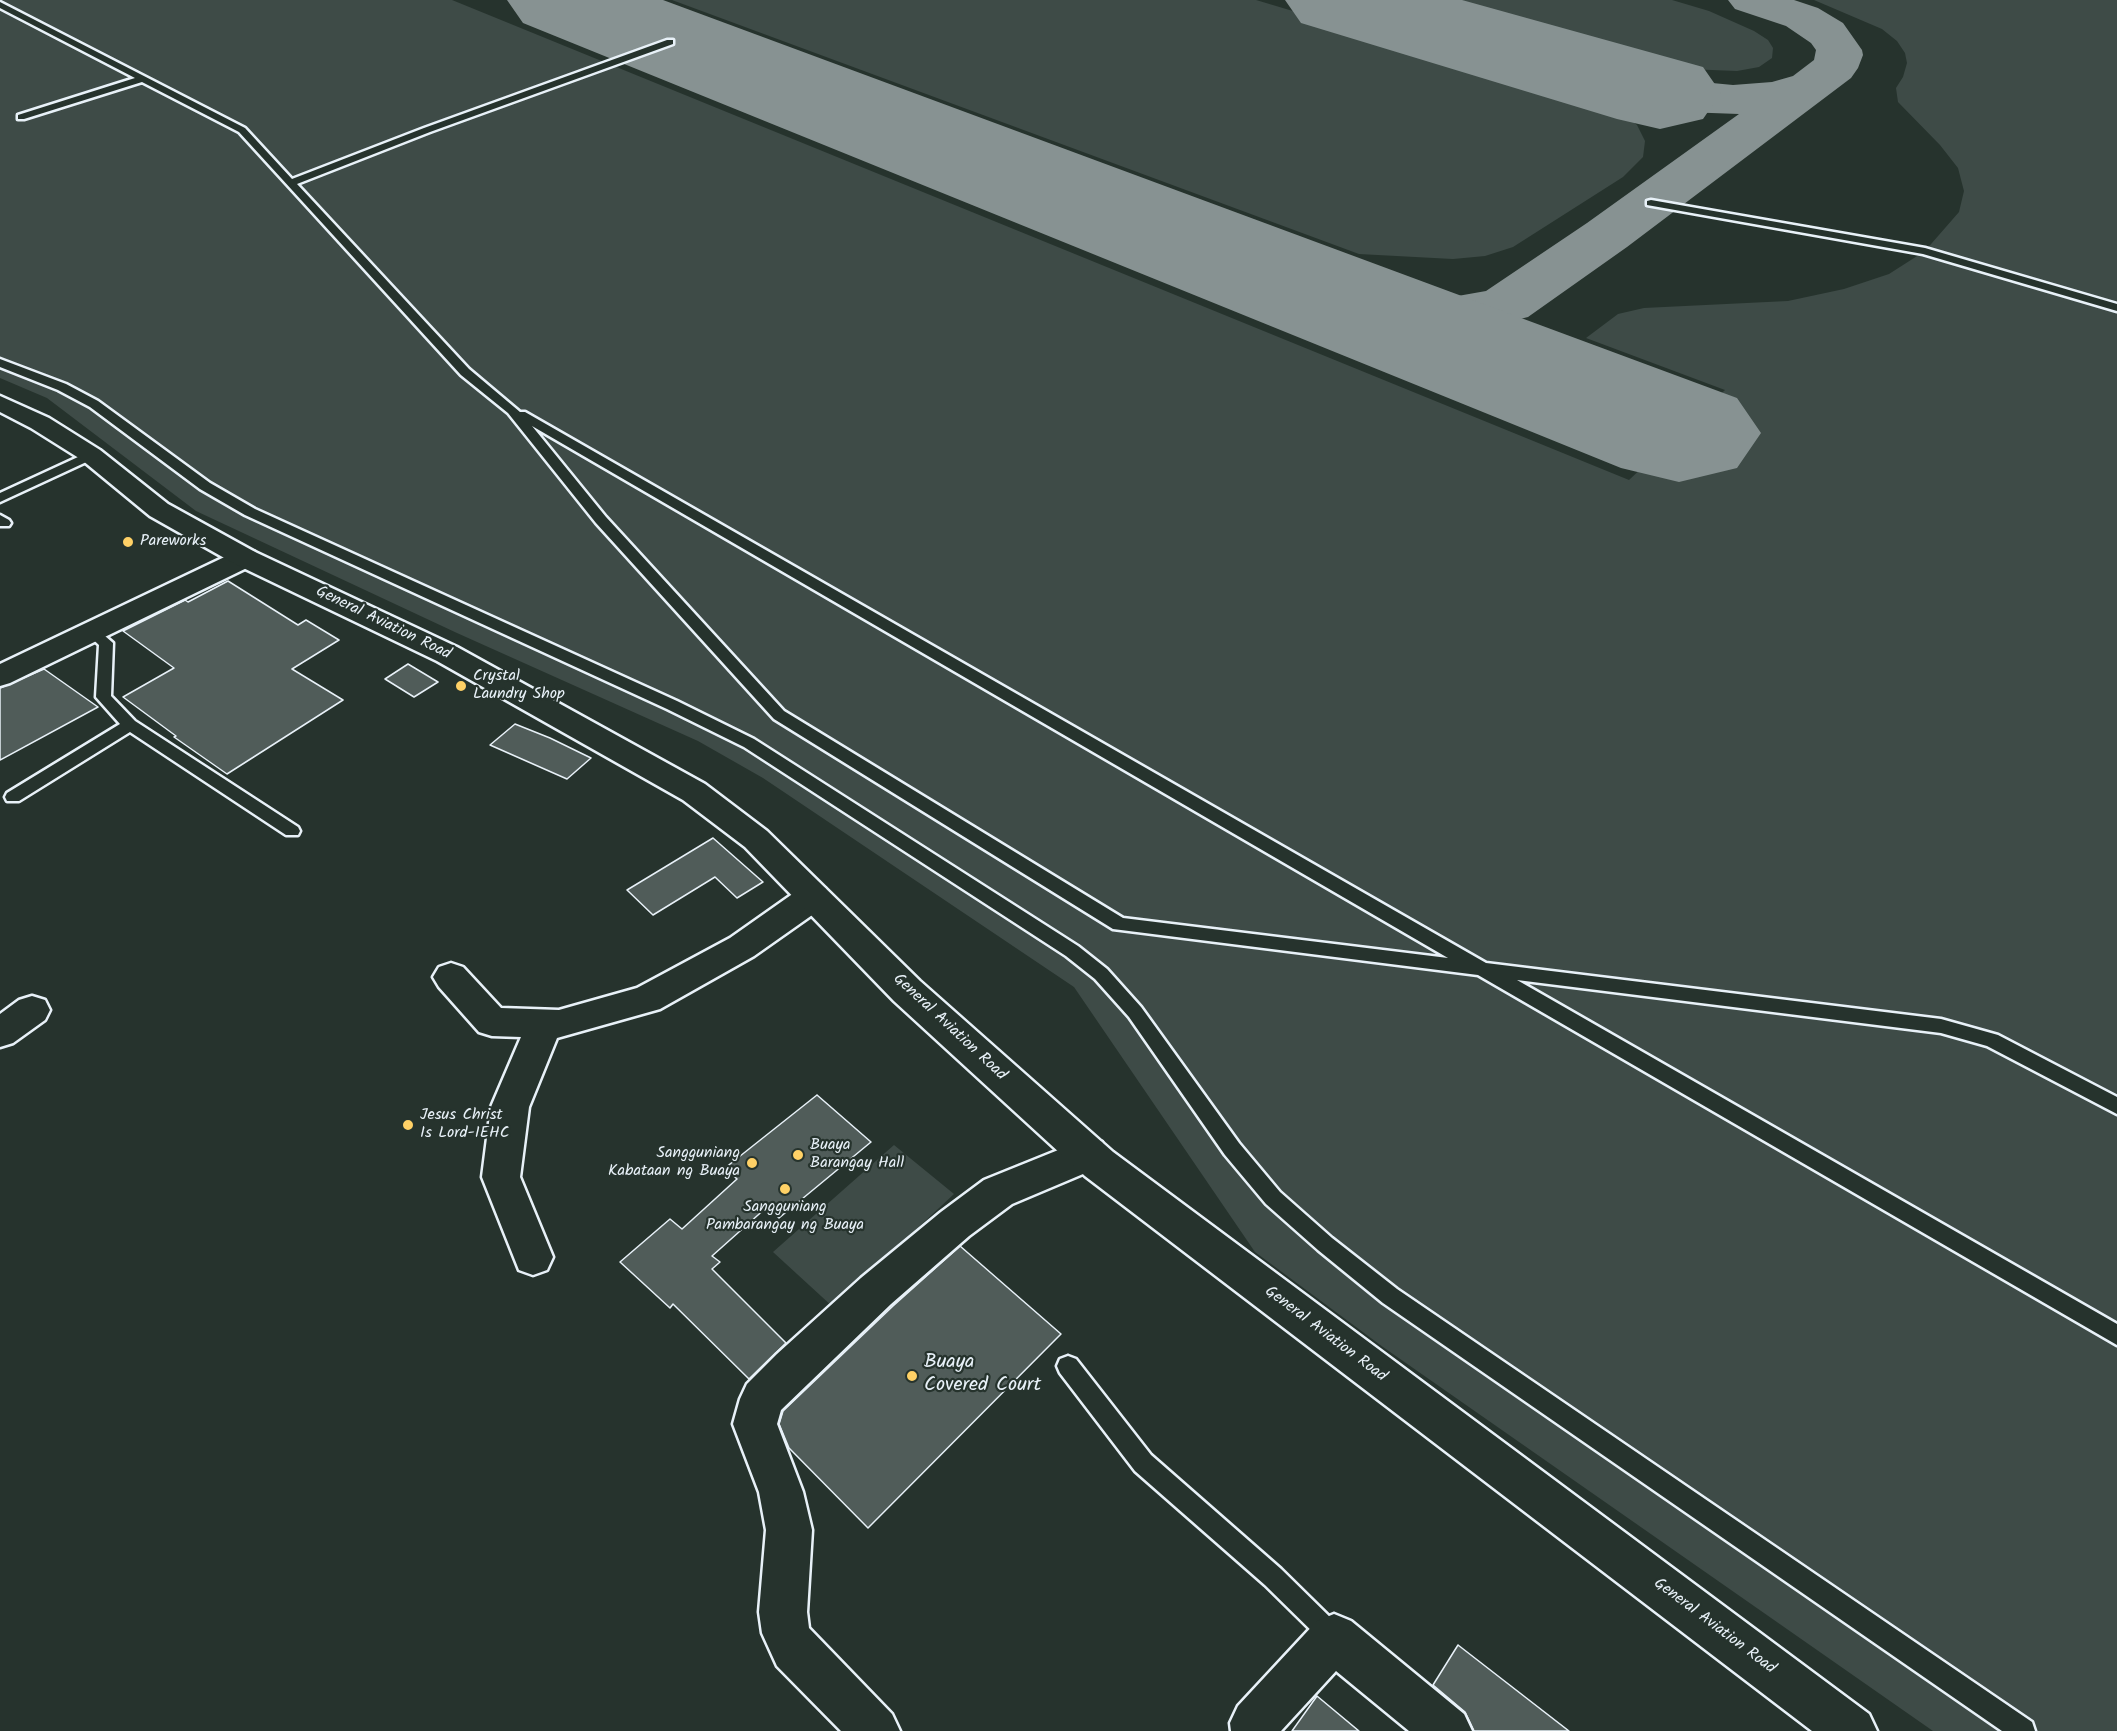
<!DOCTYPE html>
<html>
<head>
<meta charset="utf-8">
<style>
	body { margin:0 }
	canvas { display:block; background:#26332d }
</style>
</head>
<body>
<canvas width="2117" height="1731"></canvas>
<script>
const context = document.querySelector('canvas').getContext('2d');
context.lineJoin = 'round';
function paint(path, color) {
  context.fillStyle = color;
  context.fill(path, 'evenodd');
}
function shape(rows) {
  const path = new Path2D();
  for (const r of rows) {
    path.moveTo(r[0], r[1]);
    for (let i = 2; i < r.length; i += 2) path.lineTo(r[i], r[i + 1]);
  }
  return path;
}
function stroke(path, color, width, dash) {
  context.strokeStyle = color;
  context.lineWidth = width;
  context.lineCap = dash ? 'butt' : 'round';
  context.setLineDash(dash || []);
  context.stroke(path);
}
function write(font, color, halo, rows, align = 'center') {
  context.font = font + ' Kalam,sans-serif';
  context.lineWidth = 4.5;
  context.setLineDash([]);
  context.textBaseline = 'middle';
  context.strokeStyle = halo;
  context.fillStyle = color;
  for (const [text, x, y, turn = 0] of rows) {
    context.save();
    context.translate(x, y);
    context.rotate((+turn || 0) * Math.PI / 180);
    context.textAlign = isNaN(turn) ? turn : align;
    if (halo) context.strokeText(text, 0, 0);
    context.fillText(text, 0, 0);
    context.restore();
  }
}
paint(shape([
	[0,0,452,0,1629,480,1725,390,1586,338,1618,314,1644,308,1788,301,1844,289,1889,274,1925,251,1959,212,1964,191,1958,168,1940,145,1898,102,1896,88,1903,77,1907,63,1905,53,1897,41,1882,29,1814,0,2117,0,2117,1731,1933,1731,1383,1347,1255,1252,1074,987,763,778,698,741,457,633,196,511,47,398,0,378],
	[672,0,1256,0,1600,103,1622,113,1637,125,1645,141,1643,157,1623,177,1513,247,1485,256,1453,259,1359,254],
	[1427,0,1672,0,1709,11,1754,31,1768,40,1773,48,1772,58,1759,67,1737,71,1687,69,1658,65],
	[894,1145,954,1194,833,1307,773,1252]
]), '#3e4b47');
paint(shape([
	[540,0,585,0,578,9,563,13,547,9,540,0],
	[1728,0,1794,0,1818,8,1843,23,1862,50,1863,55,1858,68,1851,78,1627,247,1528,317,1480,329,1452,333,1421,333,1369,327,1318,313,1310,301,1318,289,1339,283,1371,291,1421,297,1452,297,1486,291,1587,223,1739,114,1684,112,1643,103,1636,93,1643,83,1660,78,1733,85,1772,82,1793,76,1814,60,1816,50,1811,43,1786,26,1735,9,1728,0]
]), '#879292');
paint(shape([
	[507,0,663,0,1737,398,1761,433,1737,468,1679,482,1621,468,523,23,507,0],
	[1285,0,1462,0,1703,67,1721,93,1703,119,1660,129,1617,119,1301,23,1285,0]
]), '#879292');
const building = shape([
	[228,581,298,625,306,620,339,640,292,669,343,700,227,774,174,737,176,736,123,697,174,668,123,631,185,600,188,602,228,581],
	[408,664,438,682,414,697,385,679,408,664],
	[44,669,98,707,0,760,0,688,44,669],
	[515,724,550,738,591,758,567,779,490,745,515,724],
	[713,838,763,882,737,898,715,877,653,915,627,890,713,838],
	[817,1095,871,1142,779,1218,767,1207,712,1256,720,1262,712,1269,786,1343,749,1379,673,1304,670,1308,620,1262,670,1219,682,1229,737,1179,725,1168,817,1095],
	[960,1246,1061,1334,868,1528,789,1448,779,1424,783,1411,893,1306,960,1246],
	[1458,1645,1569,1731,1474,1731,1465,1712,1433,1685,1458,1645],
	[1317,1696,1359,1731,1292,1731,1317,1696]
]);
paint(building, '#505c59');
stroke(building, '#e8f1f8', 1.5);
const lane = shape([
	[0,2,245,128,292,179,424,128,667,40,673,40,673,44,430,132,297,184,469,369,520,412,525,412,1486,963,1941,1019,1998,1035,2117,1097,2117,1114,1987,1046,1941,1033,1517,980,2117,1324,2117,1345,1478,975,1113,929,774,719,596,523,508,413,461,375,239,132,142,82,24,119,18,119,18,115,135,78,0,8,0,2],
	[532,426,1448,958,1123,918,784,711,606,517,532,426],
	[1651,200,1925,248,2117,304,2117,311,1923,254,1647,205,1647,201,1651,200],
	[0,359,66,384,98,401,210,483,255,509,677,701,754,739,1078,946,1107,969,1141,1007,1239,1143,1280,1192,1332,1238,1397,1289,2032,1722,2035,1731,2002,1731,1383,1303,1318,1250,1266,1204,1225,1155,1129,1017,1095,979,1066,956,744,747,667,709,245,515,200,489,90,407,58,390,0,367,0,359],
	[91,451,97,455,95,458,0,502,0,493,91,451],
	[0,515,9,520,11,523,9,526,0,526,0,515],
	[92,627,97,629,113,643,111,696,135,721,298,827,300,831,298,835,286,835,130,732,19,801,7,801,5,797,7,793,120,724,96,697,99,645,85,632,92,627],
	[1068,1356,1076,1359,1151,1455,1281,1569,1340,1627,1344,1635,1340,1643,1332,1647,1324,1643,1265,1585,1135,1471,1060,1373,1057,1366,1060,1359,1068,1356]
]);
const street = shape([
	[245,550,255,552,259,558,255,564,10,683,0,686,0,664,235,552,245,550],
	[813,884,825,888,830,897,825,906,754,956,660,1009,557,1038,529,1107,520,1177,553,1257,547,1270,533,1275,519,1270,482,1177,491,1107,521,1037,492,1036,479,1032,439,987,433,977,439,967,451,963,463,967,501,1008,559,1010,637,988,730,938,801,888,813,884],
	[32,996,45,1000,50,1010,45,1020,13,1043,0,1047,0,1014,19,1000,32,996],
	[1088,1138,1102,1142,1107,1154,1102,1166,1012,1204,969,1236,891,1304,781,1410,777,1424,803,1492,812,1530,807,1612,809,1628,892,1714,900,1731,841,1731,777,1666,762,1633,759,1612,766,1530,759,1492,733,1424,740,1399,747,1384,777,1354,861,1278,941,1212,984,1180,1088,1138],
	[1334,1614,1351,1621,1464,1714,1472,1731,1409,1731,1336,1671,1281,1731,1231,1731,1230,1723,1238,1706,1317,1621,1334,1614]
]);
const secondary = shape([
	[0,396,49,418,100,450,168,504,255,552,457,647,705,784,767,831,920,981,1113,1152,1869,1714,1877,1731,1812,1731,1085,1176,894,1001,745,847,683,800,437,661,235,564,150,516,82,460,31,428,0,412,0,396]
]);
stroke(lane, '#e8f1f8', 5);
stroke(street, '#e8f1f8', 5);
stroke(secondary, '#e8f1f8', 5);
paint(lane, '#26332d');
paint(street, '#26332d');
paint(secondary, '#26332d');
for (const [x, y, r, color] of [
	[128,542,6,"#ffd166"],
	[461,686,6,"#ffd166"],
	[408,1125,6,"#ffd166"],
	[798,1155,6,"#ffd166"],
	[752,1163,6,"#ffd166"],
	[785,1189,6,"#ffd166"],
	[912,1376,6,"#ffd166"]
]) {
  const dot = new Path2D();
  dot.arc(x, y, r, 0, 2 * Math.PI);
  context.fillStyle = color;
  context.fill(dot);
  stroke(dot, '#26332d', 2);
}
write('16px', '#e8f1f8', '#26332d', [
	["Pareworks",140,542],
	["Crystal",473,677],
	["Laundry Shop",473,695],
	["Jesus Christ",420,1116],
	["Is Lord-IEHC",420,1134],
	["Buaya",810,1146],
	["Barangay Hall",810,1164],
	["Sangguniang",740,1154,"right"],
	["Kabataan ng Buaya",740,1172,"right"],
	["Sangguniang",785,1208,"center"],
	["Pambarangay ng Buaya",785,1226,"center"]
], 'left');
write('16px', '#e8f1f8', '#26332d', [
	["General Aviation Road",383,624,26],
	["General Aviation Road",949,1028,43],
	["General Aviation Road",1325,1335,37],
	["General Aviation Road",1714,1627,37]
]);
write('20px', '#e8f1f8', '#26332d', [
	["Buaya",924,1364],
	["Covered Court",924,1387]
], 'left');
</script>
</body>
</html>
